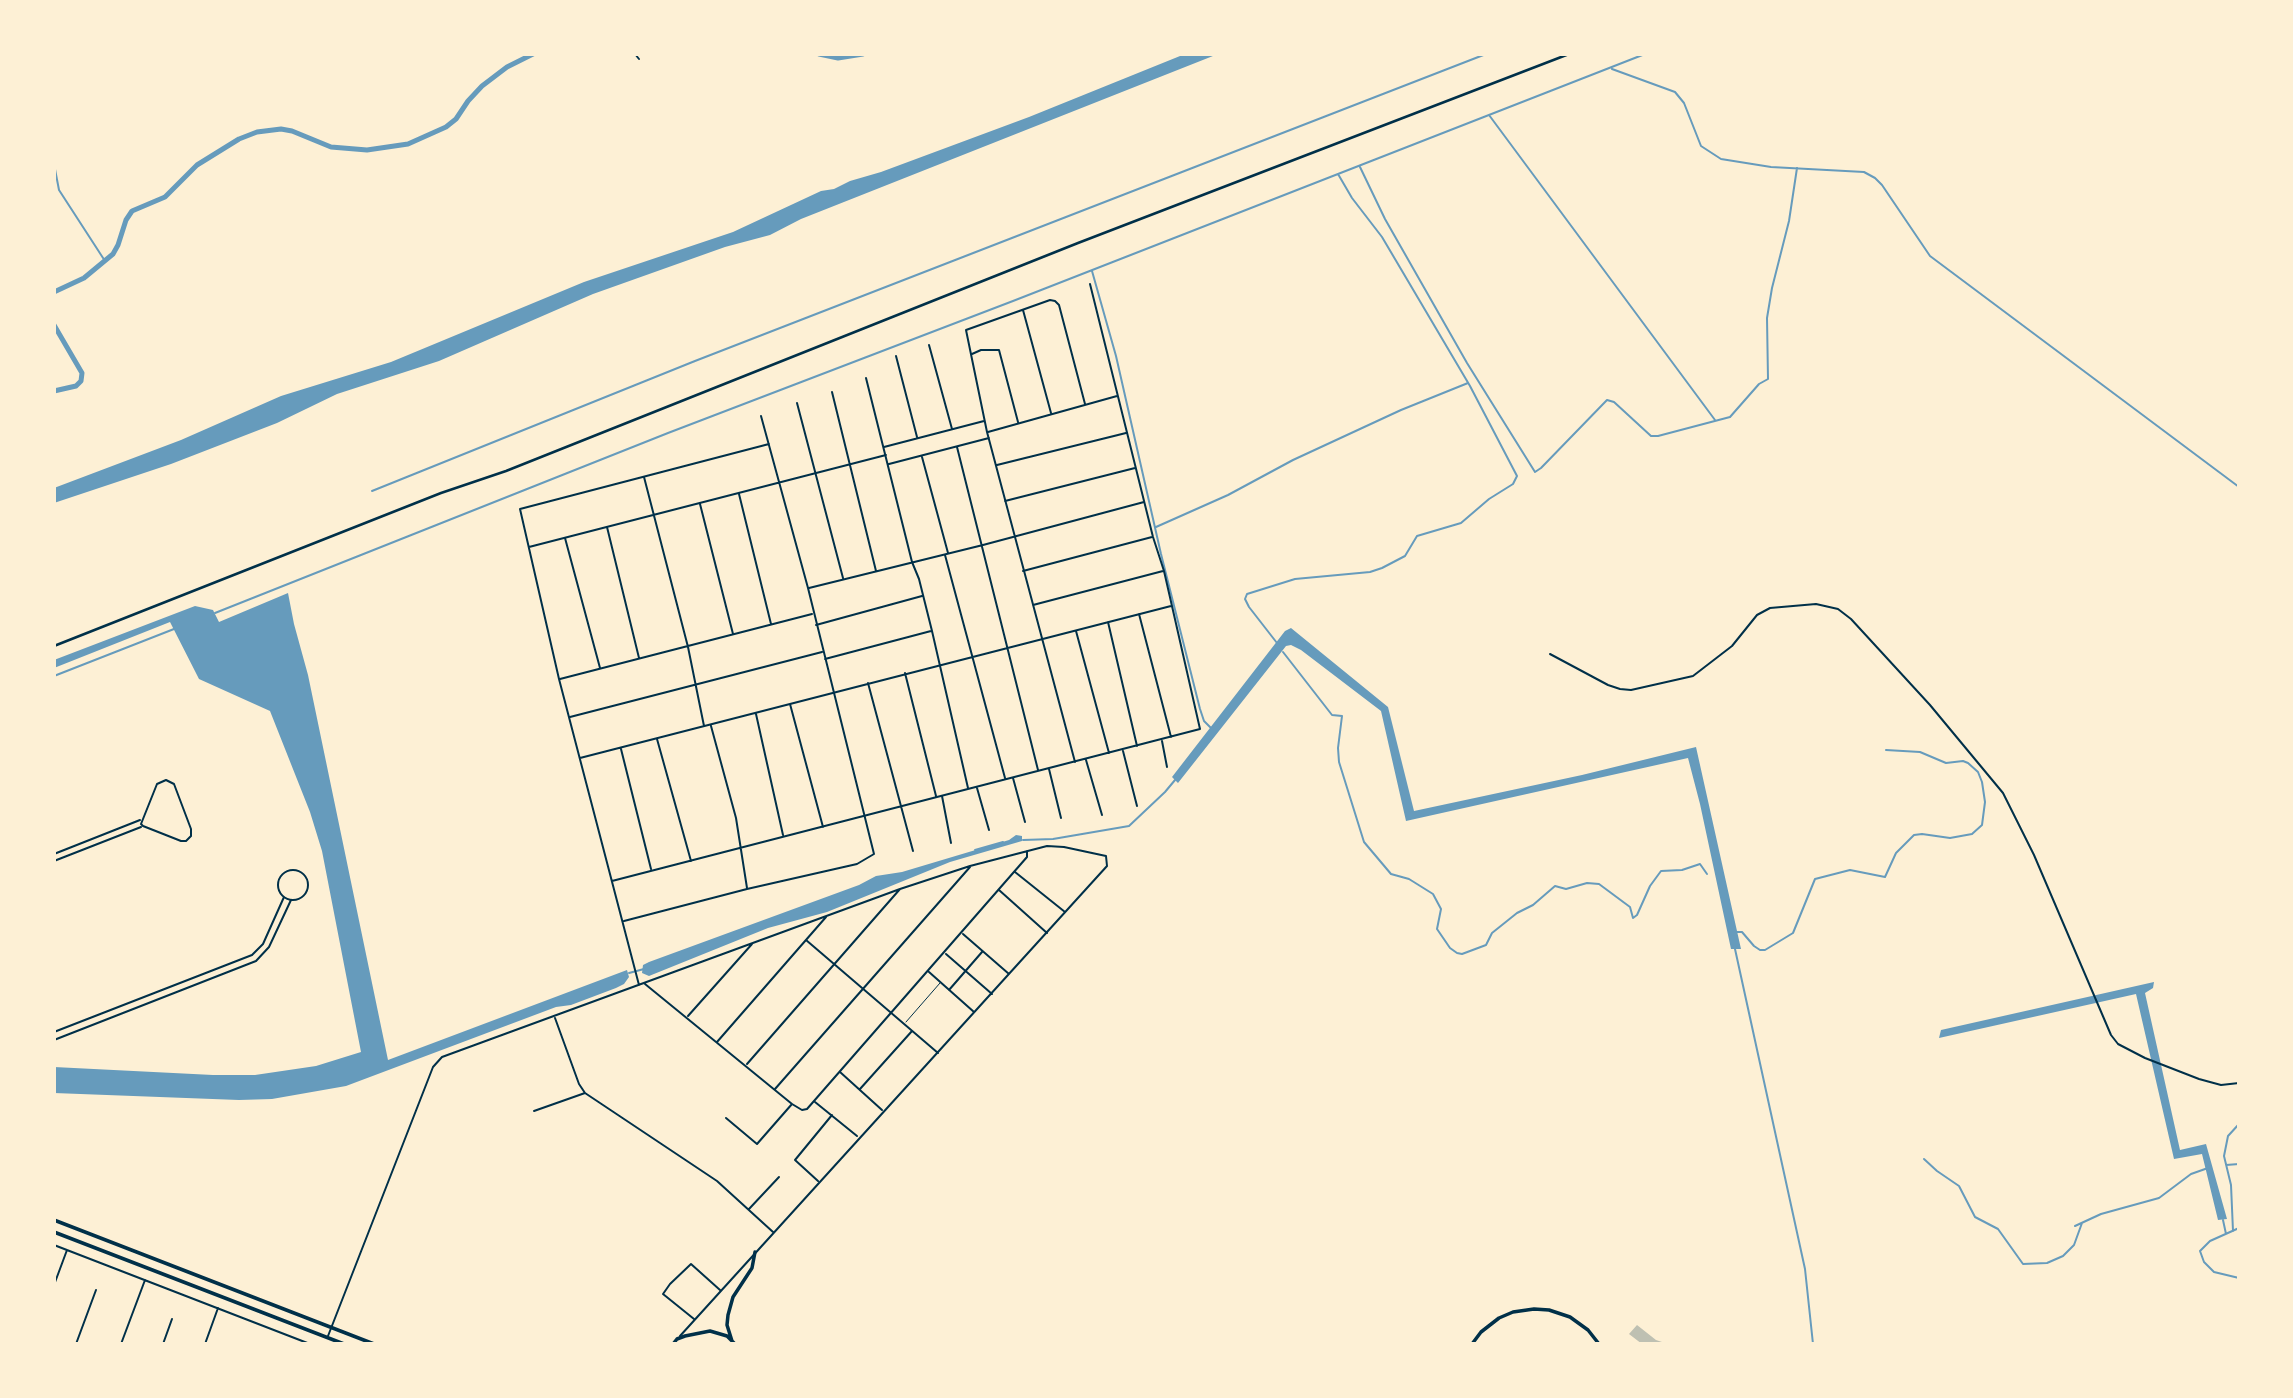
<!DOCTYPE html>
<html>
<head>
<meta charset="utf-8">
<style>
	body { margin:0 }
	#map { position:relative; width:2293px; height:1398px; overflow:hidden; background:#fdf0d5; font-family:Inter,sans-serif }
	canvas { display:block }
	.frame { position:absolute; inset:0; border:56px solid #fdf0d5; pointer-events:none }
</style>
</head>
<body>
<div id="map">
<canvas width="2293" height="1398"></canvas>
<div class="frame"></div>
</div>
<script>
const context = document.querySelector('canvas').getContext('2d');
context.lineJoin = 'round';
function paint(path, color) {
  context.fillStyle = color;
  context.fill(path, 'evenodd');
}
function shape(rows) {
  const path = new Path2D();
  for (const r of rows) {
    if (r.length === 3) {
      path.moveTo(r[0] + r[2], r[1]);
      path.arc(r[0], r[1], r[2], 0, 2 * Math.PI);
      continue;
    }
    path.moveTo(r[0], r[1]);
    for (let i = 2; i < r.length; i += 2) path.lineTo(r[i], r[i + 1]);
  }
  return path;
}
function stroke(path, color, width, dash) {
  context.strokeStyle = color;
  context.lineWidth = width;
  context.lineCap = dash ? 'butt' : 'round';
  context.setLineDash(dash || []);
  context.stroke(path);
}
paint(shape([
	[1185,54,1218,54,801,219,770,235,725,247,593,294,439,361,337,394,277,423,171,464,54,503,54,488,181,440,281,396,391,362,584,282,733,232,821,191,834,189,850,181,881,172,1029,117],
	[288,593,294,624,308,675,388,1060,627,970,629,977,624,984,616,988,571,1005,556,1007,346,1086,272,1099,239,1100,54,1093,54,1067,213,1075,255,1075,316,1066,361,1052,322,851,310,812,270,711,199,679,170,622,54,668,54,660,195,606,213,610,219,622],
	[1291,628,1388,707,1414,811,1582,775,1696,747,1741,949,1731,949,1700,804,1688,758,1406,821,1381,711,1301,650,1291,645,1286,646,1178,783,1172,777,1285,631],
	[1016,835,1022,836,1022,841,950,862,827,912,768,928,649,976,642,973,643,965,649,962,859,885,876,876,902,872,1009,840],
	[2154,982,2153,988,2145,993,2180,1150,2206,1144,2227,1219,2218,1220,2202,1154,2174,1159,2136,994,1939,1038,1941,1030]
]), '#669bbc');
stroke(shape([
	[1612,69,1675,92,1684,103,1701,146,1721,159,1771,167,1864,172,1875,178,1882,185,1930,256,2239,487],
	[1489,115,1715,420],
	[54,164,59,190,105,261],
	[1360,167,1385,219,1467,363,1535,472,1541,468,1607,400,1614,402,1651,436,1658,436,1730,417,1759,384,1768,379,1767,318,1772,288,1789,221,1797,168],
	[1092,271,1116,356,1161,554,1200,709,1204,721,1211,728],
	[372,491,695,361,1486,54],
	[1156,527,1228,495,1293,460,1401,410,1468,383],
	[215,613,668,433,1013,301,1645,54],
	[1277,643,1249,607,1245,599,1247,594,1295,579,1370,572,1382,568,1405,556,1417,536,1461,523,1489,499,1513,484,1517,476,1470,386,1382,237,1352,198,1338,174],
	[1283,652,1332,715,1342,716,1338,748,1339,762,1364,842,1391,874,1409,879,1433,894,1441,909,1437,929,1450,948,1457,953,1462,954,1486,945,1492,933,1517,913,1533,905,1555,886,1566,889,1587,883,1599,884,1630,907,1633,918,1637,915,1650,886,1661,871,1682,870,1700,864,1707,874],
	[54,676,174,629],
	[1023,840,1053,839,1129,826,1165,792,1175,780],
	[975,850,1003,842],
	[1736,932,1742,932,1754,946,1760,950,1765,950,1793,933,1815,879,1850,870,1885,877,1896,853,1914,835,1922,834,1950,838,1972,834,1982,825,1985,802,1982,782,1978,772,1968,763,1963,761,1946,763,1920,752,1886,750],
	[1735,949,1805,1269,1813,1344],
	[629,973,644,969],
	[1924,1159,1937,1171,1959,1186,1975,1217,1998,1229,2023,1264,2047,1263,2063,1256,2074,1245,2082,1223],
	[2226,1165,2239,1164],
	[2223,1220,2226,1234],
	[2075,1226,2101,1214,2159,1198,2191,1174,2208,1168],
	[2239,1228,2210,1241,2200,1251,2204,1262,2214,1272,2239,1278],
	[2233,1231,2231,1185,2224,1156,2228,1136,2239,1124]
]), '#669bbc', 2);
stroke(shape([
	[819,54,838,58,863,54],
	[54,292,84,278,113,254,118,245,126,220,132,211,165,197,197,165,239,139,257,132,281,129,292,131,331,147,367,150,408,144,446,127,456,119,468,101,482,86,507,67,533,54],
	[54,325,82,373,81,381,76,386,54,391]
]), '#669bbc', 5);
paint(shape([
	[1637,1325,1656,1340,1668,1344,1642,1344,1629,1334]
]), '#bec0b2');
stroke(shape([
	[906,1022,940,983]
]), '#003049', 1);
stroke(shape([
	[635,54,639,59],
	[1023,310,1051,413],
	[929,345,952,429],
	[972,354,981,350,999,350,1018,422],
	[896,356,917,437],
	[866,378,912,562,919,579,932,631,968,788],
	[832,392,876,571],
	[797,403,843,578],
	[988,432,1117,396],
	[884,447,984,421],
	[957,447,1038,770],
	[922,457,948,553],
	[889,464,989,438],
	[997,465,1126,433],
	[644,477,688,647,704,726],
	[739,494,771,624],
	[1005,501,1135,468],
	[700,504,733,634],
	[607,527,639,658],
	[565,538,600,668],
	[529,547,886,455],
	[945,555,1005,778],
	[1023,571,1152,537],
	[809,588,983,545,1144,502],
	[1033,605,1163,571],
	[1139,614,1171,737],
	[1108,622,1137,746],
	[816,625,922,596],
	[1076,631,1109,753],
	[1550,654,1608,685,1620,689,1631,690,1693,676,1732,646,1757,615,1770,608,1816,604,1838,609,1851,619,1930,705,2003,793,2034,855,2111,1035,2118,1044,2145,1058,2199,1079,2221,1085,2239,1083],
	[825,659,931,631],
	[905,673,936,796],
	[560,679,812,614],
	[868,683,913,851],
	[790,704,823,827],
	[756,714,783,835],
	[570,717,822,652],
	[711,726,736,818,747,888],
	[657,739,691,861],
	[1162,741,1167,767],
	[621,749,651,869],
	[1123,751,1137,806],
	[580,758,1171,606],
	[1086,760,1102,815],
	[1075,762,987,432,966,330,1050,300,1055,301,1059,305,1085,404],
	[1049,769,1061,818],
	[1013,778,1025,822],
	[166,780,174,784,191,829,191,836,186,841,181,841,143,826,141,824,157,784,166,780],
	[977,788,989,830],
	[942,796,951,843],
	[54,854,140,820],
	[54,861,141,827],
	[293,885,15],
	[1015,872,1065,912],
	[612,881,1200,729,1164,571,1153,537,1090,284],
	[999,890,1047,933],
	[624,921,747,889,857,864,874,854,808,588,761,416],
	[963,934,1009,974],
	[806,940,938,1053],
	[946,954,992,994],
	[929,972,974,1012],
	[645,984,792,1104,802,1110,807,1109,1027,857,1027,851],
	[639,985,559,679,520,509,769,444],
	[949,990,982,952],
	[688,1016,752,944],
	[555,1018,579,1084,585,1093,717,1181,773,1232],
	[54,1032,252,955,263,944,284,897],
	[54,1040,256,961,269,947,291,900],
	[717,1042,826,917],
	[747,1064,900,889],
	[840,1072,882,1110],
	[775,1089,970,867],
	[860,1089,912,1031],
	[815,1102,857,1136],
	[534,1111,585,1093],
	[726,1118,757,1144,792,1104],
	[818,1181,795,1160,832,1115],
	[749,1209,779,1177],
	[54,1245,310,1344],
	[54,1285,67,1250],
	[694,1319,663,1294,670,1284,691,1264,720,1290],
	[328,1336,433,1067,442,1057,900,889,970,866,1047,846,1064,847,1106,856,1107,866,680,1336],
	[76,1344,96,1290],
	[121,1344,145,1280],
	[163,1344,172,1319],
	[205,1344,218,1308]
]), '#003049', 2);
stroke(shape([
	[54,646,441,493,506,471,1078,243,1569,54]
]), '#003049', 2.5);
stroke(shape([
	[54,1220,374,1344],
	[54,1232,344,1344],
	[732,1341,727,1325,728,1315,733,1297,752,1268,755,1252],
	[673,1344,677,1339,685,1336,710,1331,727,1336,735,1344],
	[1472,1344,1481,1332,1499,1318,1513,1312,1534,1309,1549,1310,1570,1317,1588,1330,1599,1344]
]), '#003049', 3.5);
</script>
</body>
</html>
